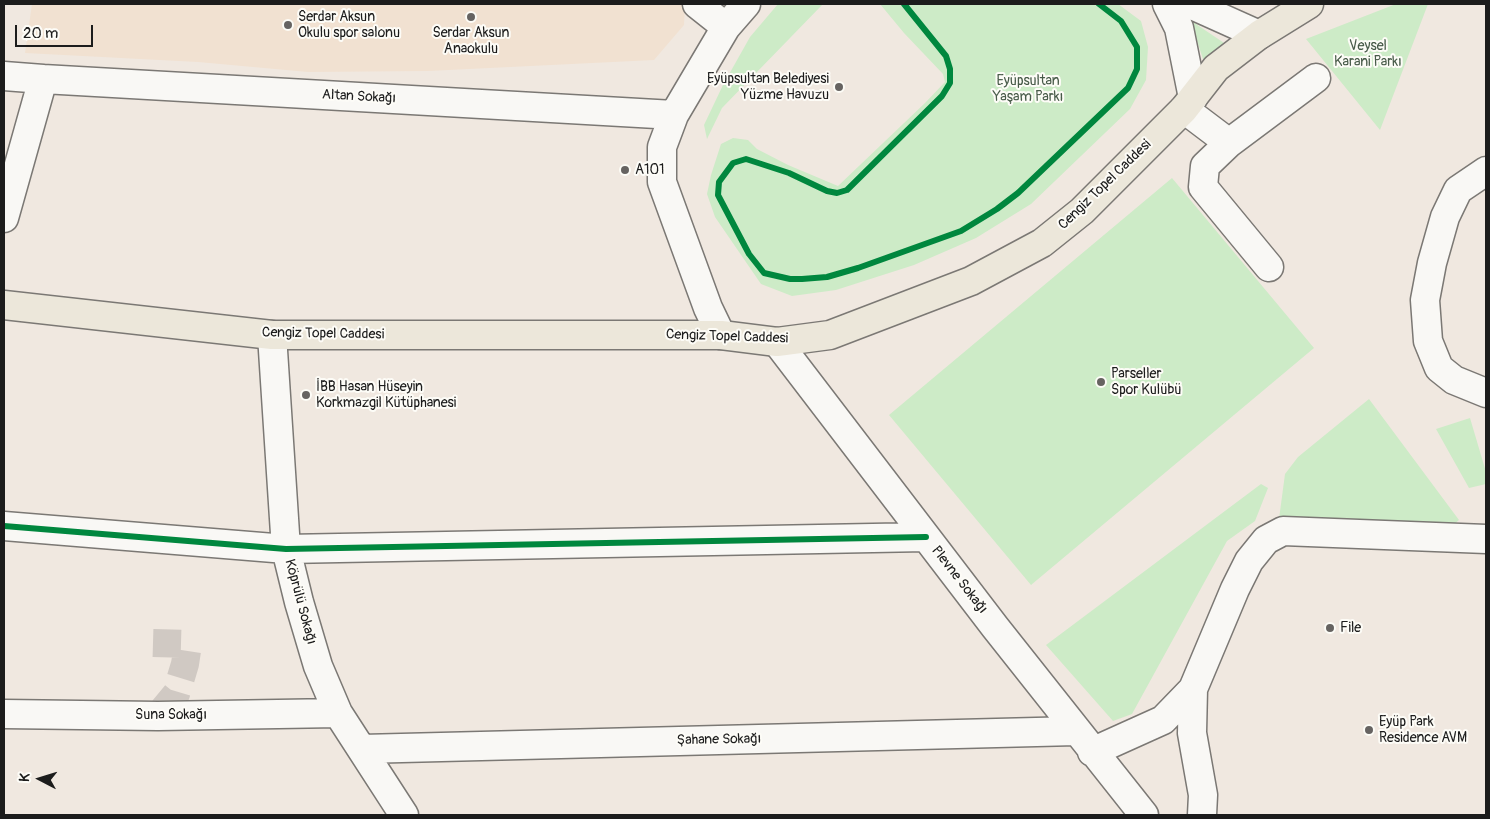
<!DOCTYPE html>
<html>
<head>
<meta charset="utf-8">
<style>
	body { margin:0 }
	#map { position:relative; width:1490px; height:819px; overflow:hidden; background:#f0e8e0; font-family:Pangolin,sans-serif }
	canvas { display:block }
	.frame { position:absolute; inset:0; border:5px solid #1c1c1c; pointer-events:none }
	.north { position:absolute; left:15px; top:754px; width:50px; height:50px; -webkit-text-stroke:4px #fdfcf7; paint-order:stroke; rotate:275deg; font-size:14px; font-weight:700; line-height:20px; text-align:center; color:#1c1c1c }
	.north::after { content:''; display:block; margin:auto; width:18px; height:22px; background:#1c1c1c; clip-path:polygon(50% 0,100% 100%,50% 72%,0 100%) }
	.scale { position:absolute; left:15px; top:25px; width:78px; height:22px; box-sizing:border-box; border:2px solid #1c1c1c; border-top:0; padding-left:6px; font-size:15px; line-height:18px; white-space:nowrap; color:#1c1c1c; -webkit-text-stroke:4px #fdfcf7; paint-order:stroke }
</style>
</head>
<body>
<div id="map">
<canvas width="1490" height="819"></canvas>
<div class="frame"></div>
<div class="north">K</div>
<div class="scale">20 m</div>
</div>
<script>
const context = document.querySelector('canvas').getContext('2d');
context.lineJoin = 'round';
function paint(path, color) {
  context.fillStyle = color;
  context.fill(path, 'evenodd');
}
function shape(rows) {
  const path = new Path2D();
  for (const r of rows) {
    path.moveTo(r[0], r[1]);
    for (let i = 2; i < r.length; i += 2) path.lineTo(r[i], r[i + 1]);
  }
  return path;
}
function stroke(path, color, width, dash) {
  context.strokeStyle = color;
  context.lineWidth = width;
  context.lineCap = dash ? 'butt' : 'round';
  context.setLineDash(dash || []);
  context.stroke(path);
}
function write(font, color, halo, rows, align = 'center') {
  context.font = font + ' Pangolin,sans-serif';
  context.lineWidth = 4;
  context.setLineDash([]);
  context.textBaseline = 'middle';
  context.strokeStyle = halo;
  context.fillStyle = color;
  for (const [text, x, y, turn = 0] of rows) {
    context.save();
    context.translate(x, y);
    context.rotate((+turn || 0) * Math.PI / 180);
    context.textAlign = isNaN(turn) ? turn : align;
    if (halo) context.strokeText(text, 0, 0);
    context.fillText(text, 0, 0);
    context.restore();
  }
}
paint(shape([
	[32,4,683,4,685,5,684,25,654,60,428,71,308,72,198,62,25,53]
]), '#f1e1d1');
paint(shape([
	[778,4,823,4,722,108,707,139,704,125,723,85,750,37],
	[880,4,1118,4,1141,21,1148,47,1146,80,1130,109,1031,204,976,238,914,265,836,290,792,296,761,284,715,217,707,194,711,175,721,144,733,138,748,140,757,149,788,165,838,186,925,103,945,82,943,74,904,33],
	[1396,4,1428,4,1380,130,1306,39],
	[1193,22,1227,45,1204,62,1191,23],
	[1172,178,1314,348,1031,585,889,415],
	[1369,399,1459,520,1445,532,1279,519,1285,474,1298,457],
	[1470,418,1486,472,1486,484,1469,488,1436,429],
	[1261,484,1268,488,1255,521,1227,541,1132,714,1113,721,1046,645]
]), '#cdebc7');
stroke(shape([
	[153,643,188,644,185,664,176,694,158,716]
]), '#d0c9c3', 28, [28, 14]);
const minor = shape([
	[697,4,726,27],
	[1167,4,1179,28,1193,98],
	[1190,4,1259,35],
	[4,76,43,79,4,218],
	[43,79,674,115],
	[1184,109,1229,143,1316,78],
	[1229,143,1205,166,1203,187,1269,267],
	[1486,171,1458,190,1445,217,1432,263,1425,300,1428,341,1439,368,1454,380,1486,393],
	[272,335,286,549,299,602,318,666,338,713,404,815],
	[721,335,708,308,662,182,662,147,674,115,726,27,746,4],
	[777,342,995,627,1144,815],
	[4,526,286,549,926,537],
	[1193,689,1192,733,1203,795,1202,815],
	[4,714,158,716,338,713],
	[362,749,1076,731],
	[1092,752,1163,720,1193,689,1235,589,1249,561,1266,540,1283,531,1486,539]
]);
const major = shape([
	[4,305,272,335,721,335,777,342,830,335,971,281,1042,243,1082,211,1184,109,1216,68,1259,35,1309,4]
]);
stroke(minor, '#7b7874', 31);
stroke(major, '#7b7874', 31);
stroke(minor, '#f9f8f5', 28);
stroke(major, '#ece7da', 28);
stroke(shape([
	[904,4,946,56,950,69,950,83,942,96,847,190,837,193,827,191,789,173,746,159,733,163,719,182,718,195,749,254,764,273,790,279,802,279,827,277,858,268,961,231,997,209,1018,193,1128,88,1137,69,1137,47,1121,21,1099,4],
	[4,526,286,549,926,537]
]), '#00873e', 6);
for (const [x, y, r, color] of [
	[471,17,5,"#666361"],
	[288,25,5,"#666361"],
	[839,87,5,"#666361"],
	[625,170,5,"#666361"],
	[1101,382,5,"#666361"],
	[306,395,5,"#666361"],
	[1330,628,5,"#666361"],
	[1369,730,5,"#666361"]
]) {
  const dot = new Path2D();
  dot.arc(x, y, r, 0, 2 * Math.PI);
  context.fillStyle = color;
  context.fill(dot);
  stroke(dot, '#fdfcf7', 2);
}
write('14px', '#1c1c1c', '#fdfcf7', [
	["Serdar Aksun",298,17],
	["Okulu spor salonu",298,33],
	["Serdar Aksun",471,33,"center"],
	["Anaokulu",471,49,"center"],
	["Eyüpsultan Belediyesi",829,79,"right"],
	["Yüzme Havuzu",829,95,"right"],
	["A101",635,170],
	["Parseller",1111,374],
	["Spor Kulübü",1111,390],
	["İBB Hasan Hüseyin",316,387],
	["Korkmazgil Kütüphanesi",316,403],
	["File",1340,628],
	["Eyüp Park",1379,722],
	["Residence AVM",1379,738]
], 'left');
write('14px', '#485b49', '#fdfcf7', [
	["Veysel",1368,46],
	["Karani Parkı",1368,62],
	["Eyüpsultan",1028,81],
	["Yaşam Parkı",1028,97]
]);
write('14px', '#1c1c1c', '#fdfcf7', [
	["Altan Sokağı",359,97,3],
	["Cengiz Topel Caddesi",1105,185,-44],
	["Cengiz Topel Caddesi",323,334,1],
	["Cengiz Topel Caddesi",727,337,2],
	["Plevne Sokağı",959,580,52],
	["Köprülü Sokağı",300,602,75],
	["Suna Sokağı",171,715],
	["Şahane Sokağı",719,740,-1]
]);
</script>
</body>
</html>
